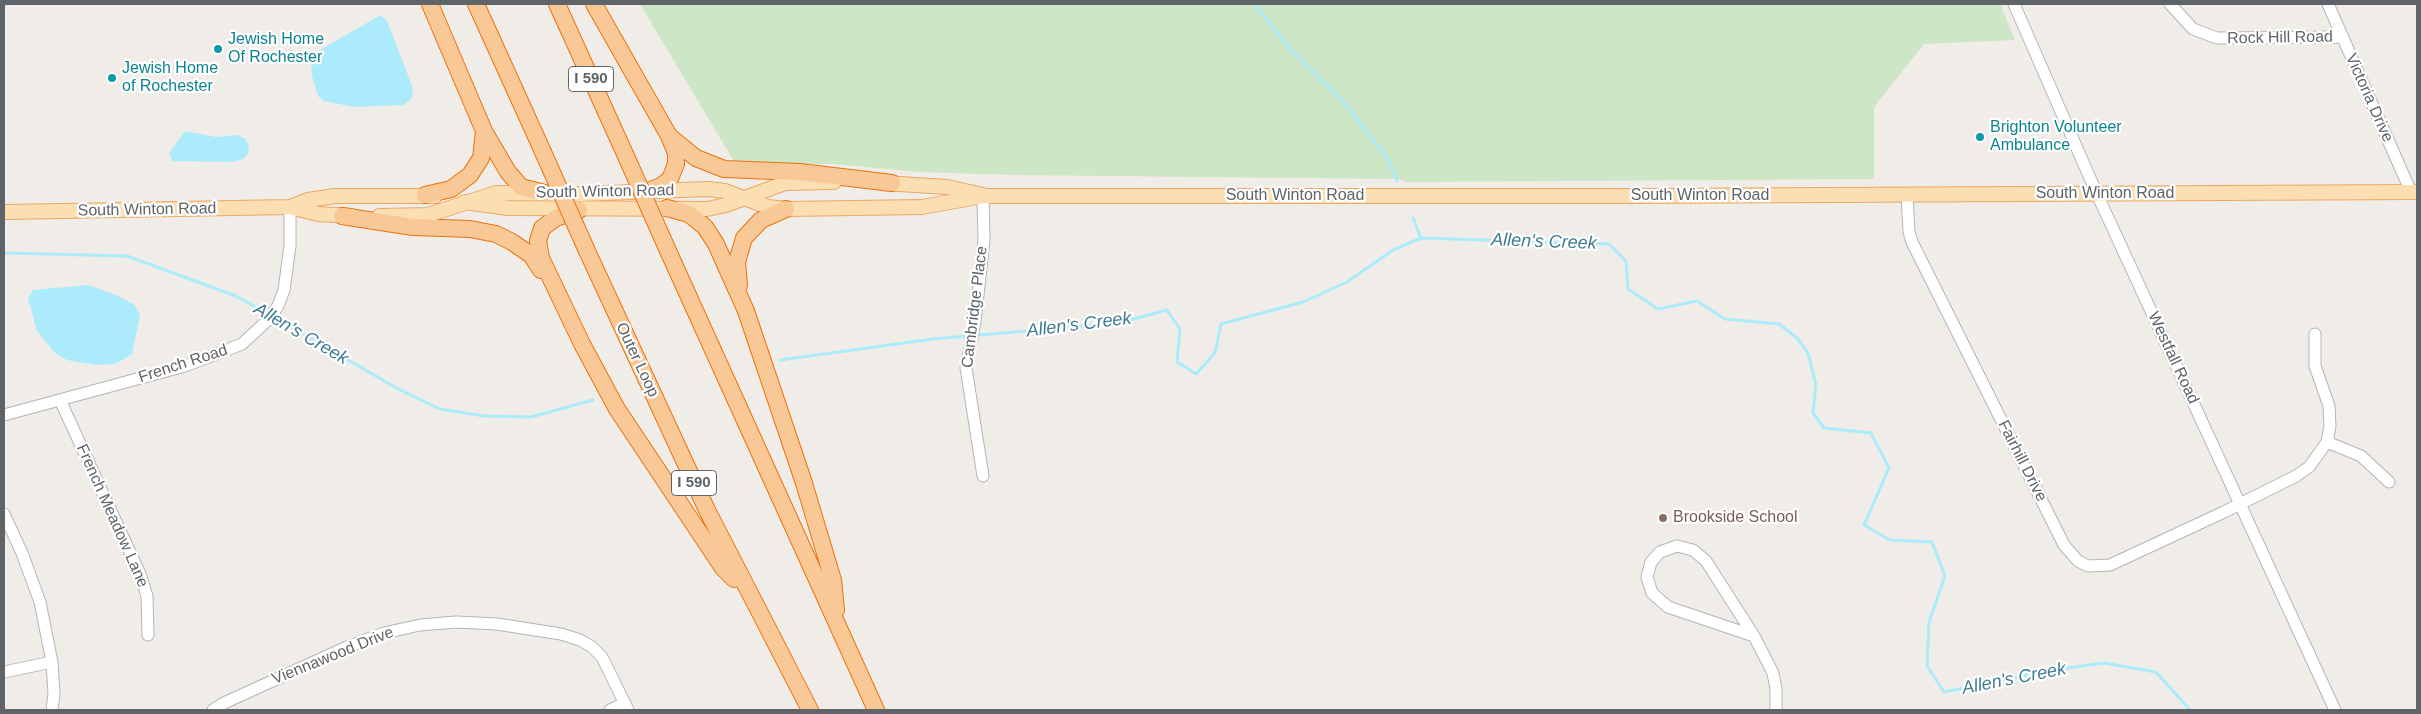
<!DOCTYPE html>
<html>
<head>
<meta charset="utf-8">
<style>
	body { margin:0 }
	#map { position:relative; width:2421px; height:714px; overflow:hidden; background:#f0ece7; font-family:Arial,sans-serif }
	canvas { display:block }
	.frame { position:absolute; inset:0; border:5px solid #5e6467; pointer-events:none }
</style>
</head>
<body>
<div id="map">
<canvas width="2421" height="714"></canvas>
<div class="frame"></div>
</div>
<script>
const context = document.querySelector('canvas').getContext('2d');
context.lineJoin = 'round';
function paint(path, color) {
  context.fillStyle = color;
  context.fill(path, 'evenodd');
}
function shape(rows) {
  const path = new Path2D();
  for (const r of rows) {
    path.moveTo(r[0], r[1]);
    for (let i = 2; i < r.length; i += 2) path.lineTo(r[i], r[i + 1]);
  }
  return path;
}
function stroke(path, color, width, dash) {
  context.strokeStyle = color;
  context.lineWidth = width;
  context.lineCap = dash ? 'butt' : 'round';
  context.setLineDash(dash || []);
  context.stroke(path);
}
function write(font, color, halo, rows, align = 'center') {
  context.font = font + ' Arial,sans-serif';
  context.lineWidth = 4.5;
  context.setLineDash([]);
  context.textBaseline = 'middle';
  context.strokeStyle = halo;
  context.fillStyle = color;
  for (const [text, x, y, turn = 0] of rows) {
    context.save();
    context.translate(x, y);
    context.rotate((+turn || 0) * Math.PI / 180);
    context.textAlign = isNaN(turn) ? turn : align;
    if (halo) context.strokeText(text, 0, 0);
    context.fillText(text, 0, 0);
    context.restore();
  }
}
paint(shape([
	[640,4,2000,4,2015,40,1924,44,1874,107,1874,179,1406,182,1399,179,1012,175,920,172,833,164,735,163]
]), '#cde6c5');
paint(shape([
	[381,15,388,23,412,86,413,95,409,101,403,105,354,107,324,101,318,96,312,76,311,67,315,56,323,48],
	[185,131,216,137,237,135,244,138,249,145,248,154,243,159,234,162,172,161,169,153],
	[88,285,116,295,135,305,140,316,132,354,115,364,96,365,67,360,54,352,37,331,28,298,33,290]
]), '#acebfb');
stroke(shape([
	[1254,4,1292,51,1341,99,1388,159,1397,181],
	[1413,218,1421,238],
	[4,253,127,256,236,296,269,314],
	[274,317,400,390,440,409,484,416,531,417,593,400],
	[780,360,933,339,1119,323,1167,310,1180,329,1177,362,1196,374,1215,353,1221,324,1303,302,1347,282,1393,250,1421,238,1609,244,1626,261,1628,289,1658,309,1697,301,1725,319,1779,324,1797,338,1808,353,1816,385,1813,413,1824,428,1871,433,1889,468,1864,525,1890,540,1932,542,1945,576,1929,622,1927,666,1944,692,2046,671,2104,663,2156,672,2190,710]
]), '#acebfb', 3);
const minor = shape([
	[2014,4,2097,194,2335,710],
	[2170,4,2193,29,2217,38,2343,37],
	[2328,4,2411,192],
	[1907,195,1909,232,1912,242,2064,545,2078,561,2088,566,2110,565,2224,512,2296,476,2309,467,2327,442,2330,426,2329,406,2315,366,2315,334],
	[983,196,984,240,975,322,966,368,983,476],
	[60,400,140,574,147,596,148,635],
	[4,415,185,366,242,344,269,319,278,306,284,290,290,246,290,207],
	[2327,442,2361,456,2389,482],
	[4,514,22,553,40,602,52,662,54,694,52,710],
	[1677,546,1693,550,1706,561,1754,636,1668,607,1652,593,1647,577,1651,562,1660,552,1677,546],
	[1754,636,1773,673,1776,689,1776,710],
	[4,672,52,662],
	[213,710,224,703,347,647,384,633,420,625,456,622,497,624,561,634,580,640,592,647,602,657,628,710],
	[610,710,625,703]
]);
const major = shape([
	[883,183,947,187,983,195],
	[465,202,508,208,707,209,726,205,785,183,834,182],
	[290,207,308,200,335,196,435,196],
	[4,212,290,207,318,214,352,216],
	[379,216,428,215,496,193,581,194,708,189,725,191,768,207,786,209,922,207,983,196,1631,196,2417,192]
]);
const highway = shape([
	[430,4,484,131,508,172,521,187,545,193],
	[476,4,543,152],
	[557,4,625,154],
	[594,4,669,136,676,153,676,164,670,179,661,186,646,192],
	[669,136,696,158,724,169,800,172,892,183],
	[425,195,451,189,470,175,481,158,484,131],
	[667,208,689,214,705,227,716,244,746,311,804,483,833,580,836,610],
	[579,210,556,218,542,228,538,241,541,258,582,344,617,409,723,568,734,579],
	[342,216,413,227,470,229,496,234,512,242,531,255,541,270],
	[587,251,707,510,810,710],
	[669,253,876,710],
	[739,285,737,262,744,238,761,220,786,209]
]);
stroke(minor, '#b2b6b9', 13);
stroke(major, '#eca765', 16);
stroke(highway, '#ed720b', 18);
stroke(minor, '#fff', 11);
stroke(major, '#fbdeb1', 14);
stroke(highway, '#f8c996', 16);
const highwayBridge = shape([
	[543,152,587,251],
	[625,154,669,253]
]);
stroke(highwayBridge, '#ed720b', 18, []);
stroke(highwayBridge, '#f8c996', 16);
for (const [x, y, r, color] of [
	[218,49,5,"#0f9aa8"],
	[112,78,5,"#0f9aa8"],
	[1980,137,5,"#0f9aa8"],
	[1663,518,5,"#8d6e63"]
]) {
  const dot = new Path2D();
  dot.arc(x, y, r, 0, 2 * Math.PI);
  context.fillStyle = color;
  context.fill(dot);
  stroke(dot, '#fff', 2);
}
for (const [x, y, w] of [
	[591,79,45],
	[694,483,45]
]) {
  const box = new Path2D();
  box.roundRect(x - w / 2, y - 12.5, w, 25, 4);
  context.fillStyle = '#fff';
  context.fill(box);
  stroke(box, '#5e6467', 1);
}
write('bold 15px', '#5e6467', null, [
	["I 590",591,79],
	["I 590",694,483]
]);
write('16px', '#5e6467', '#fff', [
	["Rock Hill Road",2280,38,-1],
	["Victoria Drive",2369,98,66],
	["South Winton Road",605,192,-1],
	["South Winton Road",2105,194],
	["South Winton Road",1295,196],
	["South Winton Road",1700,196],
	["South Winton Road",147,210,-1],
	["Cambridge Place",975,307,-83],
	["Westfall Road",2173,358,65],
	["Outer Loop",637,360,65],
	["French Road",183,364,-18],
	["Fairhill Drive",2022,461,63],
	["French Meadow Lane",112,516,66],
	["Viennawood Drive",333,656,-22]
]);
write('16px', '#0d838f', '#fff', [
	["Jewish Home",228,40],
	["Of Rochester",228,58],
	["Jewish Home",122,69],
	["of Rochester",122,87],
	["Brighton Volunteer",1990,128],
	["Ambulance",1990,146]
], 'left');
write('16px', '#785e54', '#fff', [
	["Brookside School",1673,518]
], 'left');
write('italic 18px', '#3f7c94', '#fff', [
	["Allen's Creek",1544,242,2],
	["Allen's Creek",1079,325,-7],
	["Allen's Creek",301,334,30],
	["Allen's Creek",2014,679,-11]
]);
</script>
</body>
</html>
